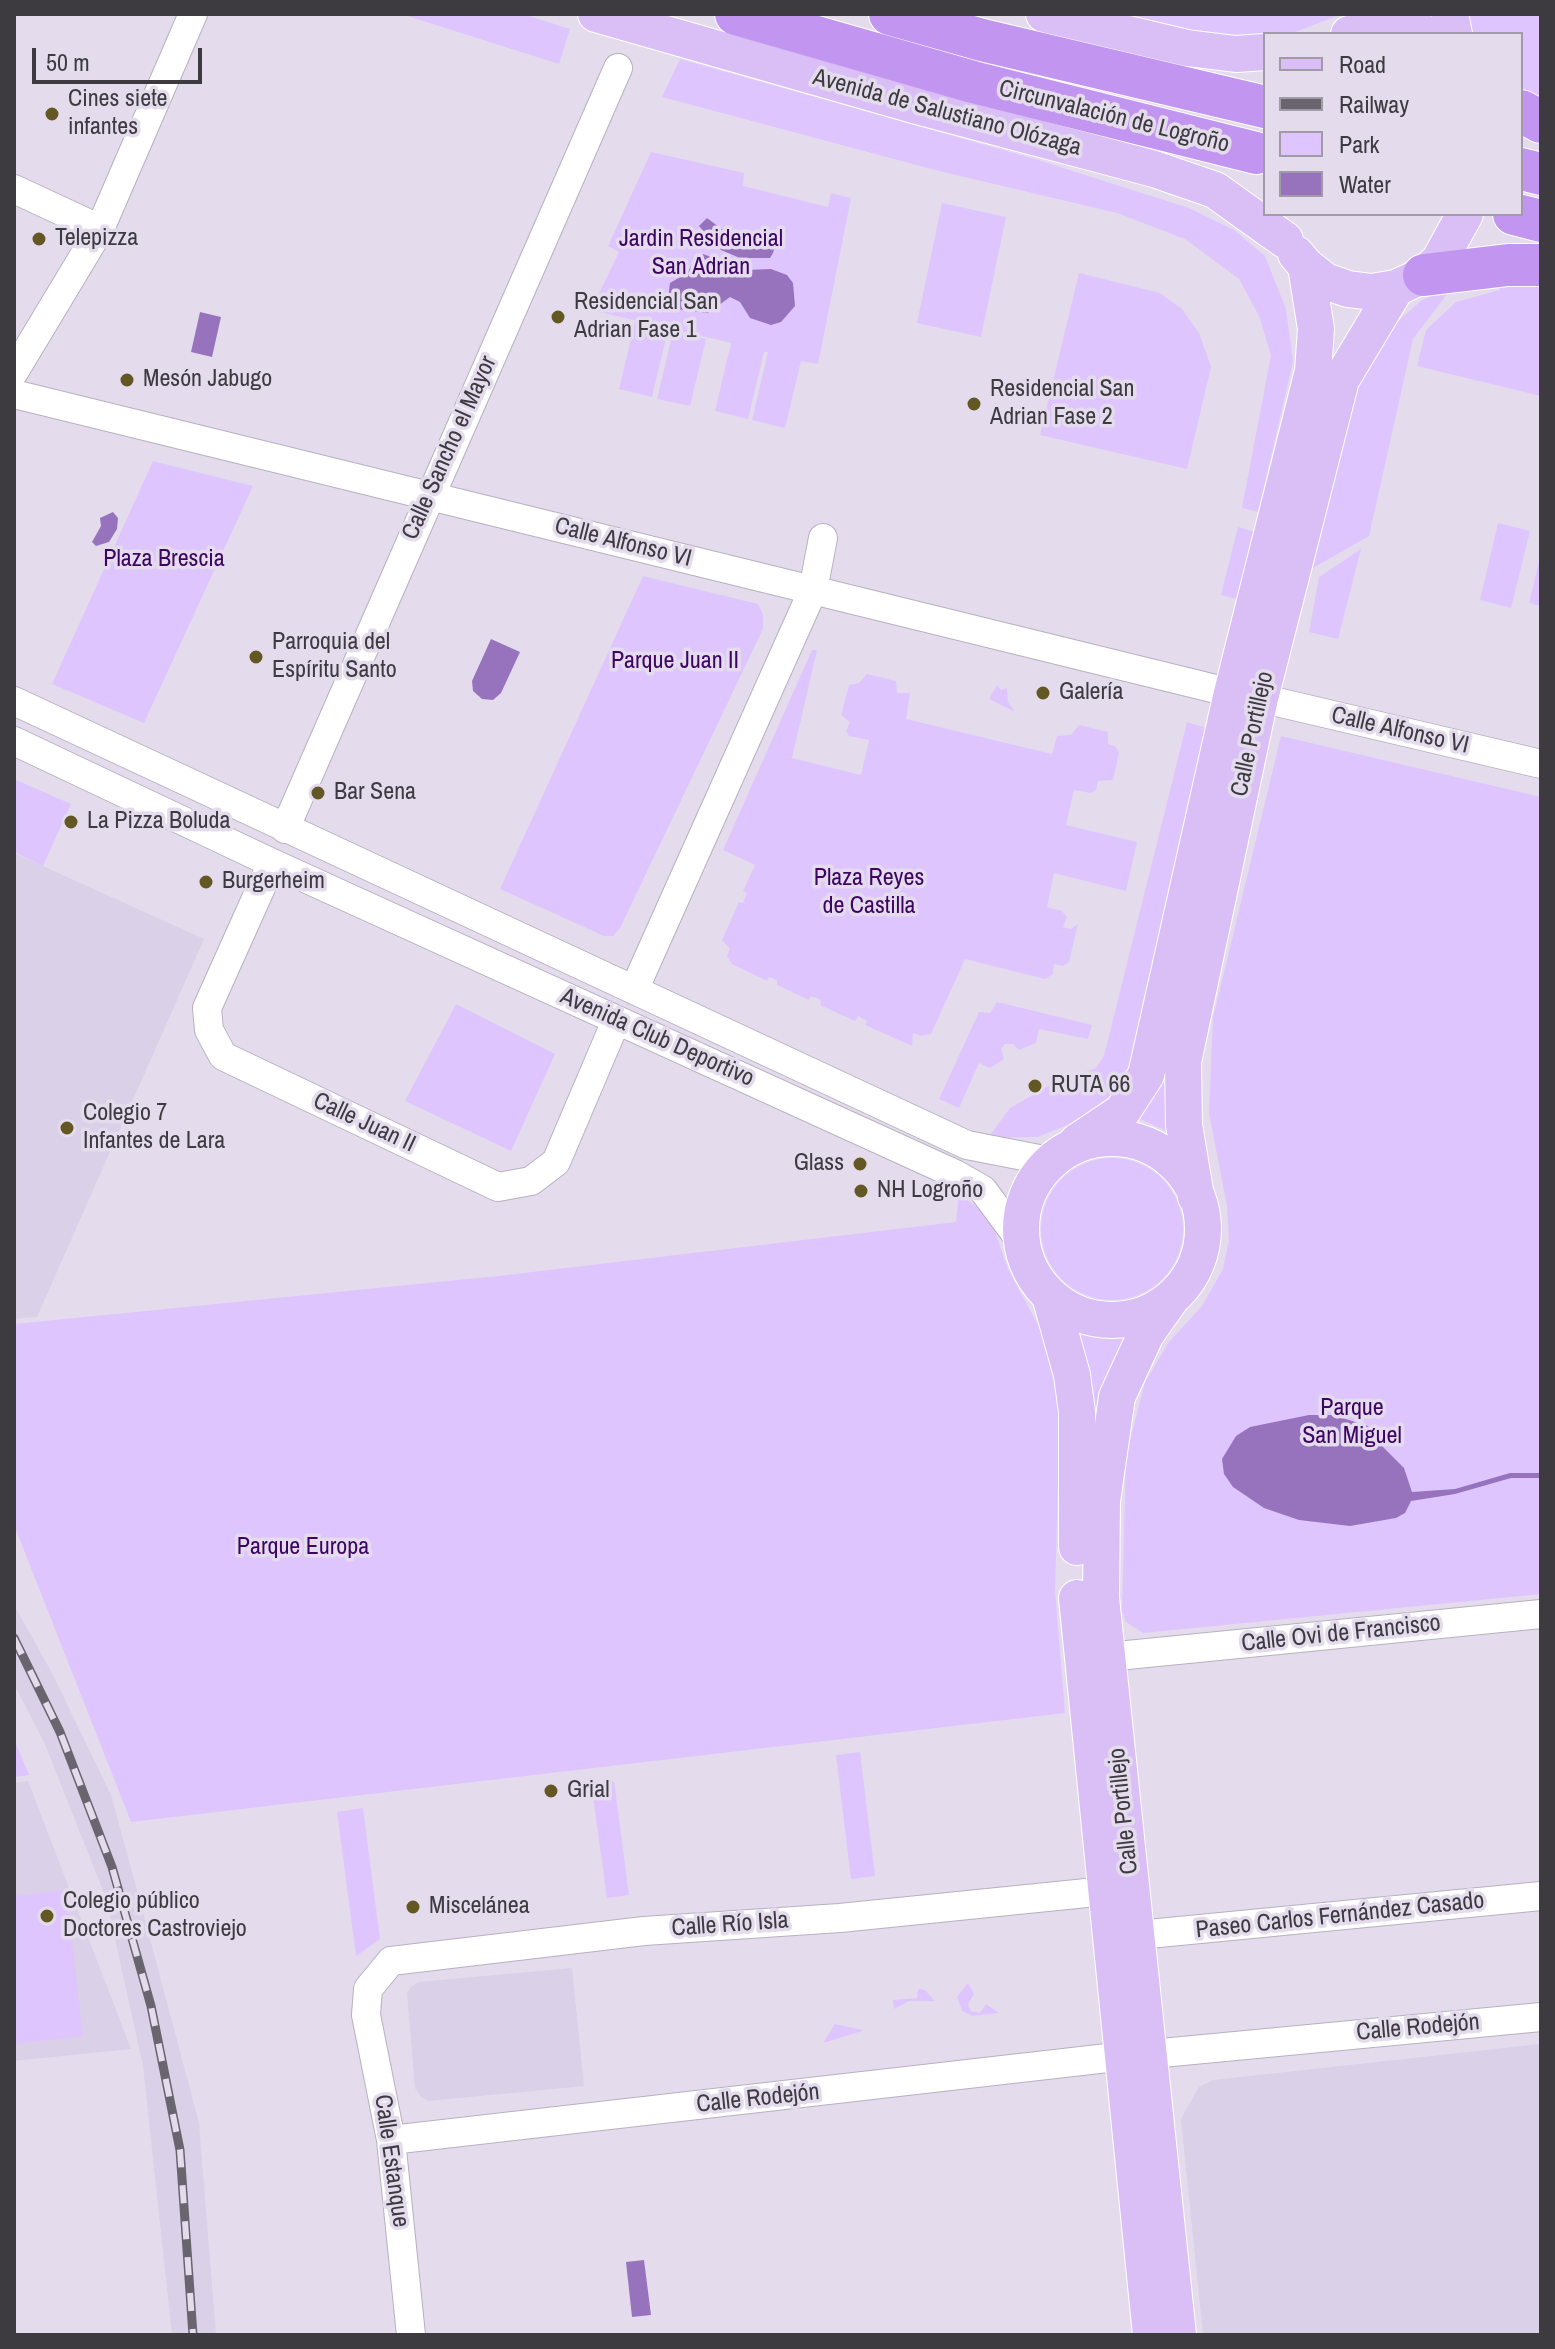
<!DOCTYPE html>
<html>
<head>
<meta charset="utf-8">
<style>
	body { margin:0 }
	#map { position:relative; width:1555px; height:2349px; overflow:hidden; background:#e4dced; font-family:"Archivo Narrow",sans-serif }
	canvas { display:block }
	.frame { position:absolute; inset:0; border:16px solid #3d3a40; pointer-events:none }
	.legend { position:absolute; left:1263px; top:32px; width:260px; height:184px; box-sizing:border-box; background:#e4dced; border:2px solid #a19ba8; margin:0; padding:10px 14px; list-style:none; font-size:24px; color:#3d3a40 }
	.legend li { display:flex; align-items:center; gap:16px; height:40px }
	.legend b { width:40px; border:2px solid #a19ba8 }
	.scale { position:absolute; left:32px; top:48px; width:170px; height:36px; box-sizing:border-box; border:4px solid #3d3a40; border-top:0; padding-left:10px; font-size:24px; line-height:28px; white-space:nowrap; color:#3d3a40; -webkit-text-stroke:6px #e4dced; paint-order:stroke }
</style>
</head>
<body>
<div id="map">
<canvas width="1555" height="2349"></canvas>
<div class="frame"></div>
<ul class="legend">
<li><b style="height:10px;background:#dabff7"></b>Road</li>
<li><b style="height:10px;background:#69646d"></b>Railway</li>
<li><b style="height:22px;background:#dfc5fe"></b>Park</li>
<li><b style="height:22px;background:#9773be"></b>Water</li>
</ul>
<div class="scale">50 m</div>
</div>
<script>
const context = document.querySelector('canvas').getContext('2d');
context.lineJoin = 'round';
function paint(path, color) {
  context.fillStyle = color;
  context.fill(path, 'evenodd');
}
function shape(rows) {
  const path = new Path2D();
  for (const r of rows) {
    if (r.length === 3) {
      path.moveTo(r[0] + r[2], r[1]);
      path.arc(r[0], r[1], r[2], 0, 2 * Math.PI);
      continue;
    }
    path.moveTo(r[0], r[1]);
    for (let i = 2; i < r.length; i += 2) path.lineTo(r[i], r[i + 1]);
  }
  return path;
}
function stroke(path, color, width, dash) {
  context.strokeStyle = color;
  context.lineWidth = width;
  context.lineCap = dash ? 'butt' : 'round';
  context.setLineDash(dash || []);
  context.stroke(path);
}
function write(font, color, halo, rows, align = 'center') {
  context.font = font + ' "Archivo Narrow",sans-serif';
  context.lineWidth = 7;
  context.setLineDash([]);
  context.textBaseline = 'middle';
  context.strokeStyle = halo;
  context.fillStyle = color;
  for (const [text, x, y, turn = 0] of rows) {
    context.save();
    context.translate(x, y);
    context.rotate((+turn || 0) * Math.PI / 180);
    context.textAlign = isNaN(turn) ? turn : align;
    if (halo) context.strokeText(text, 0, 0);
    context.fillText(text, 0, 0);
    context.restore();
  }
}
paint(shape([
	[14,853,204,939,37,1317,14,1319],
	[14,1605,52,1673,111,1795,137,1890,199,2123,216,2335,172,2335,143,2066,106,1898,44,1742,14,1684],
	[28,1781,131,2049,14,2061,14,1783],
	[572,1968,584,2086,429,2101,421,2097,415,2088,407,1993,411,1987,418,1982],
	[1541,2044,1541,2335,1203,2335,1181,2119,1199,2087,1213,2080]
]), '#dad0e7');
paint(shape([
	[401,14,523,14,570,29,559,64],
	[1086,14,1342,14,1290,34,1265,34,1265,39,1238,41],
	[1467,14,1541,14,1541,111,1521,99,1521,34,1472,34],
	[680,59,1035,159,1189,208,1234,230,1265,256,1286,309,1293,362,1258,512,1242,508,1271,355,1259,316,1239,279,1185,239,1117,213,939,171,662,97],
	[651,152,744,173,743,186,828,207,831,193,851,198,818,364,801,361,785,428,752,420,768,352,764,352,748,419,715,411,731,343,591,310,619,252,608,246],
	[942,203,1006,217,981,337,917,323],
	[1079,273,1160,293,1182,309,1199,333,1211,367,1187,469,1040,435],
	[1495,274,1541,275,1541,396,1417,366,1426,330,1456,302,1500,290],
	[1453,286,1413,339,1369,536,1313,568,1352,403,1371,357,1395,324,1422,300],
	[635,322,668,330,652,397,619,389],
	[673,332,706,339,690,406,657,399],
	[153,461,253,486,144,723,52,684],
	[1498,523,1530,531,1511,608,1480,600],
	[1238,527,1255,532,1237,599,1221,595],
	[1361,549,1338,639,1309,632,1319,577],
	[1541,554,1541,606,1529,603],
	[643,576,758,604,763,614,763,629,620,928,613,936,604,936,500,889],
	[812,650,817,650,792,758,861,775,869,740,849,736,846,731,850,722,841,715,849,685,859,683,867,674,896,681,897,693,910,693,906,719,1052,754,1057,736,1071,735,1079,725,1108,732,1108,744,1116,747,1119,753,1113,780,1098,781,1096,790,1091,793,1074,790,1066,825,1137,842,1126,891,1054,873,1047,907,1062,911,1067,917,1063,927,1071,929,1078,924,1069,962,1063,966,1054,964,1053,974,1045,979,965,959,931,1034,921,1036,913,1033,912,1046,865,1025,867,1021,858,1016,855,1021,820,1005,821,1000,811,996,809,1000,777,985,777,980,769,977,767,981,732,964,727,956,730,949,722,940,739,902,743,903,747,893,743,891,755,865,723,850],
	[997,685,1001,690,1007,688,1008,702,1015,712,989,699],
	[1187,722,1217,731,1137,1058,1109,1097,1072,1123,1038,1137,988,1138,1010,1108,1052,1084,1096,1068,1104,1056],
	[1281,736,1541,797,1541,1594,1143,1633,1126,1622,1122,1611,1126,1456,1145,1382,1169,1342,1202,1306,1223,1269,1229,1240,1227,1206,1209,1113,1213,1018],
	[14,779,71,804,43,866,14,852],
	[997,1002,1092,1025,1088,1039,1039,1029,1036,1043,1019,1050,1013,1044,1005,1044,1001,1049,1004,1059,990,1068,979,1063,959,1108,939,1099,979,1012,990,1013],
	[456,1004,555,1054,511,1151,405,1101],
	[1176,1027,1174,1134,1135,1117],
	[1112,1229,71],
	[959,1194,980,1209,994,1229,1008,1269,1044,1336,1061,1377,1055,1591,1065,1713,131,1822,14,1525,14,1324,498,1276,956,1222],
	[1077,1330,1126,1337,1094,1425],
	[14,1739,29,1775,14,1777],
	[860,1752,875,1876,851,1879,836,1755],
	[614,1781,629,1895,607,1898,591,1783],
	[363,1808,380,1939,356,1956,337,1812],
	[66,1890,83,2036,14,2044,14,1896],
	[968,1983,974,1994,968,2004,971,2011,980,2013,986,2004,999,2013,972,2016,962,2011,957,1997],
	[918,1989,925,1990,935,2001,909,2001,894,2009,893,2000,917,1998],
	[835,2024,862,2030,862,2031,823,2043]
]), '#dfc5fe');
paint(shape([
	[707,218,731,236,767,241,774,249,773,253,770,258,740,258,721,250,699,226],
	[703,254,747,270,771,269,787,275,793,283,795,306,781,322,771,325,750,318,740,302,730,297,708,313,677,309,668,299,670,283,687,273,696,258],
	[200,312,221,317,212,357,191,352],
	[113,512,118,518,117,529,109,542,96,546,92,542,101,526,100,518],
	[491,639,520,652,501,693,493,700,482,699,473,691,472,681],
	[1309,1415,1333,1415,1368,1426,1380,1444,1404,1468,1412,1492,1455,1489,1510,1473,1541,1473,1541,1478,1511,1478,1455,1494,1411,1501,1405,1513,1396,1518,1350,1526,1299,1520,1264,1508,1233,1487,1224,1474,1222,1459,1236,1436,1250,1427],
	[644,2260,651,2315,632,2317,626,2262]
]), '#9773be');
const minor = shape([
	[14,189,100,229],
	[14,372,100,229,193,14],
	[14,394,1232,693],
	[1260,698,1541,764],
	[14,701,967,1145,1049,1161],
	[14,741,272,863,955,1174,983,1190,1020,1240],
	[285,829,618,68],
	[272,863,207,1008,209,1030,223,1056,498,1187,531,1181,556,1162,616,1021],
	[634,990,813,590,823,538],
	[1107,1657,1541,1614],
	[1138,1935,1541,1896],
	[1151,2054,1541,2017],
	[391,2140,1125,2056],
	[411,2335,391,2140,366,2015,368,1989,391,1961,644,1931,840,1918,1106,1891]
]);
const major = shape([
	[596,14,917,106,1154,169,1215,190,1285,240],
	[1044,14,1187,48,1236,54,1265,52],
	[1450,14,1454,34],
	[1349,34,1384,24,1412,28,1427,34],
	[1296,254,1306,266,1325,281,1348,289,1372,292,1396,288,1424,275,1439,261,1465,214],
	[1112,1229,91],
	[1077,1142,1122,1112,1146,1075,1232,693,1313,371,1316,329,1306,266],
	[1196,1197,1184,1125,1183,1062,1260,698,1341,380,1396,288],
	[1050,1296,1072,1375,1077,1412,1077,1547],
	[1170,1300,1146,1334,1117,1397,1102,1501,1101,1598,1178,2335],
	[1077,1598,1151,2335]
]);
const highway = shape([
	[736,14,973,82,1256,153],
	[890,14,982,40,1265,107],
	[1521,111,1541,122],
	[1521,169,1541,174],
	[1514,214,1541,221],
	[1424,275,1508,265,1541,265]
]);
stroke(minor, '#b8b0c1', 30);
stroke(major, '#fff', 38);
stroke(highway, '#fff', 44);
stroke(minor, '#fff', 28);
stroke(major, '#dabff7', 36);
stroke(highway, '#c295f1', 42);
const rail = shape([
	[14,1638,60,1732,112,1867,151,2006,180,2150,193,2335]
]);
stroke(rail, '#69646d', 9);
stroke(rail, '#e4dced', 6, [18]);
for (const [x, y, r, color] of [
	[52,114,8,"#635723"],
	[39,239,8,"#635723"],
	[558,317,8,"#635723"],
	[127,380,8,"#635723"],
	[974,404,8,"#635723"],
	[256,657,8,"#635723"],
	[1043,693,8,"#635723"],
	[318,793,8,"#635723"],
	[71,822,8,"#635723"],
	[206,882,8,"#635723"],
	[1035,1086,8,"#635723"],
	[67,1128,8,"#635723"],
	[860,1164,8,"#635723"],
	[861,1191,8,"#635723"],
	[551,1791,8,"#635723"],
	[413,1907,8,"#635723"],
	[47,1916,8,"#635723"]
]) {
  const dot = new Path2D();
  dot.arc(x, y, r, 0, 2 * Math.PI);
  context.fillStyle = color;
  context.fill(dot);
  stroke(dot, '#e4dced', 3);
}
write('24px', '#3d3a40', '#e4dced', [
	["Cines siete",68,100],
	["infantes",68,128],
	["Telepizza",55,239],
	["Residencial San",574,303],
	["Adrian Fase 1",574,331],
	["Mesón Jabugo",143,380],
	["Residencial San",990,390],
	["Adrian Fase 2",990,418],
	["Parroquia del",272,643],
	["Espíritu Santo",272,671],
	["Galería",1059,693],
	["Bar Sena",334,793],
	["La Pizza Boluda",87,822],
	["Burgerheim",222,882],
	["RUTA 66",1051,1086],
	["Colegio 7",83,1114],
	["Infantes de Lara",83,1142],
	["Glass",844,1164,"right"],
	["NH Logroño",877,1191],
	["Grial",567,1791],
	["Colegio público",63,1902],
	["Doctores Castroviejo",63,1930],
	["Miscelánea",429,1907]
], 'left');
write('24px', '#3d3a40', '#e4dced', [
	["Avenida de Salustiano Olózaga",947,113,15],
	["Circunvalación de Logroño",1114,117,14],
	["Calle Sancho el Mayor",450,448,-66],
	["Calle Alfonso VI",623,543,14],
	["Calle Alfonso VI",1400,731,13],
	["Calle Portillejo",1253,734,-78],
	["Avenida Club Deportivo",657,1038,24],
	["Calle Juan II",364,1123,25],
	["Calle Ovi de Francisco",1341,1634,-6],
	["Calle Portillejo",1124,1811,-96],
	["Paseo Carlos Fernández Casado",1340,1916,-6],
	["Calle Río Isla",730,1925,-4],
	["Calle Rodejón",1418,2028,-5],
	["Calle Rodejón",758,2099,-6],
	["Calle Estanque",391,2161,82]
]);
write('24px', '#3e0463', '#e4dced', [
	["Jardin Residencial",701,240],
	["San Adrian",701,268],
	["Plaza Brescia",164,560],
	["Parque Juan II",675,662],
	["Plaza Reyes",869,879],
	["de Castilla",869,907],
	["Parque",1352,1409],
	["San Miguel",1352,1437],
	["Parque Europa",303,1548]
]);
</script>
</body>
</html>
